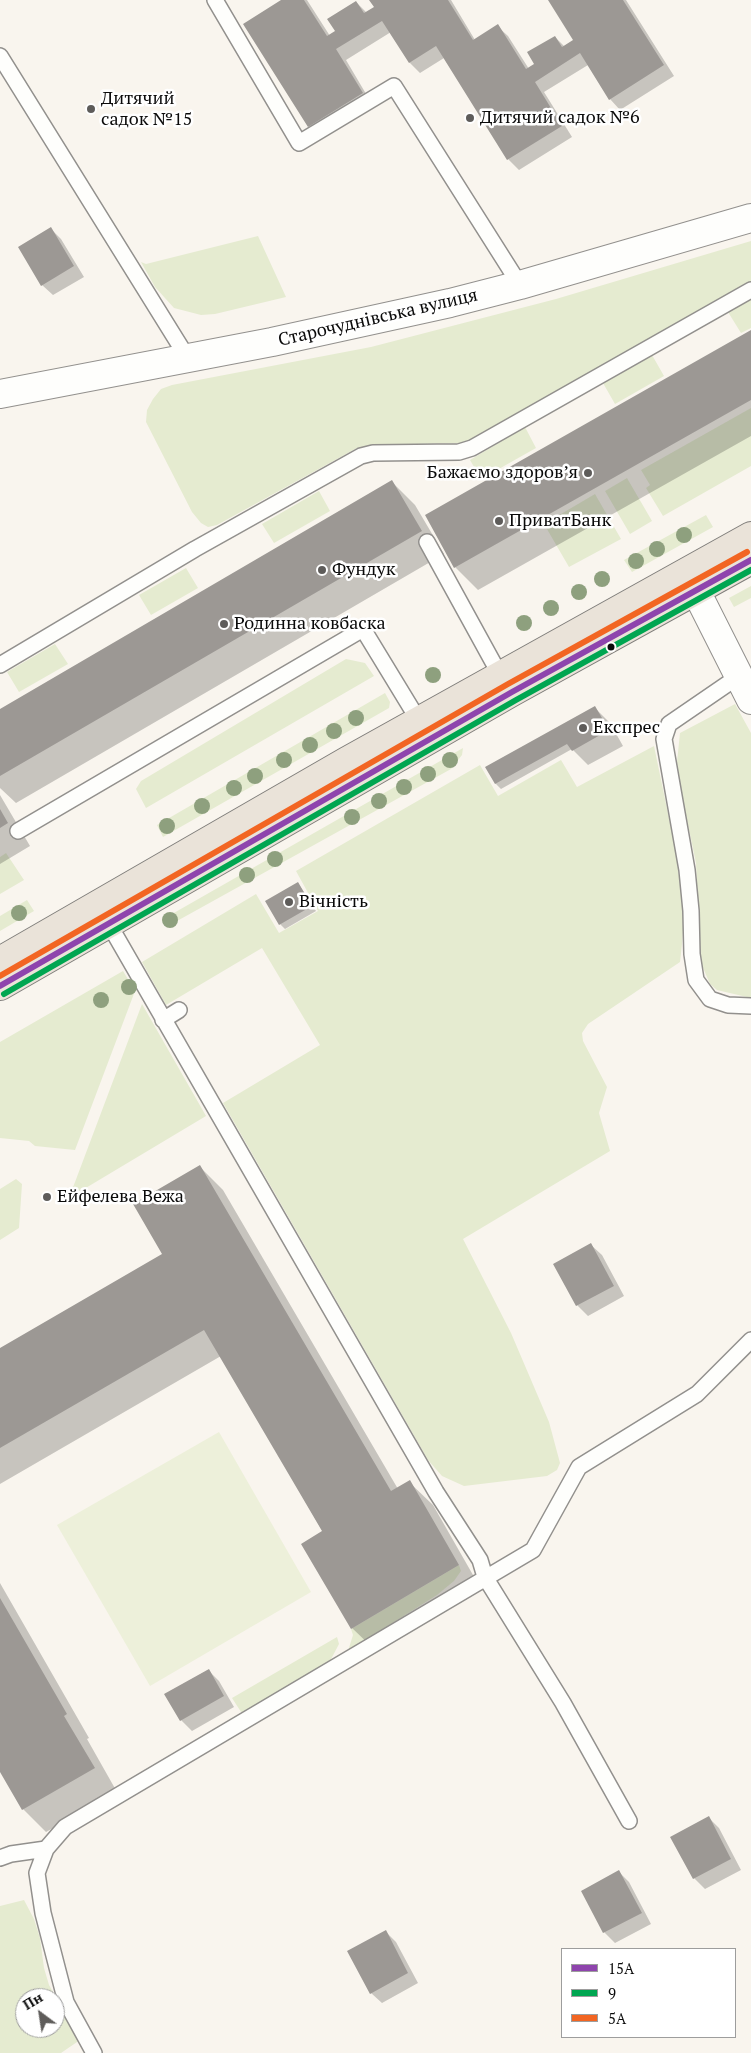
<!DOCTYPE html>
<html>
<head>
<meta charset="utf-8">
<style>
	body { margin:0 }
	#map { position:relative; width:751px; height:2053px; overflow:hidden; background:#f9f5ee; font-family:"PT Serif",serif }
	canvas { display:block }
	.legend { position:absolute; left:561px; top:1948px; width:175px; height:90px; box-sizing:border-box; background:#fff; border:1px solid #9d9d9d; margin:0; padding:6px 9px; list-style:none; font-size:15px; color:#0a0a0a }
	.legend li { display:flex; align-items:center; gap:10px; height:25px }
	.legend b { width:25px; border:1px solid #9d9d9d }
	.north { position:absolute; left:15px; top:1988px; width:50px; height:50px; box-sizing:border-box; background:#fff; border:1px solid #9d9d9d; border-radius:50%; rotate:329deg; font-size:14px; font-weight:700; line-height:20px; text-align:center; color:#0a0a0a }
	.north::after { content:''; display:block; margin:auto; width:18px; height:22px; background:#5e5c5a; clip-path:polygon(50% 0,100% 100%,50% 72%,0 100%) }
</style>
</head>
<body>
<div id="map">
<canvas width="751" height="2053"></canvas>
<ul class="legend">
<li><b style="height:6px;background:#8e44ad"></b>15A</li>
<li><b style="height:6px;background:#00a651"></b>9</li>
<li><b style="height:6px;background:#f26522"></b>5А</li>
</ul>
<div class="north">Пн</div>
</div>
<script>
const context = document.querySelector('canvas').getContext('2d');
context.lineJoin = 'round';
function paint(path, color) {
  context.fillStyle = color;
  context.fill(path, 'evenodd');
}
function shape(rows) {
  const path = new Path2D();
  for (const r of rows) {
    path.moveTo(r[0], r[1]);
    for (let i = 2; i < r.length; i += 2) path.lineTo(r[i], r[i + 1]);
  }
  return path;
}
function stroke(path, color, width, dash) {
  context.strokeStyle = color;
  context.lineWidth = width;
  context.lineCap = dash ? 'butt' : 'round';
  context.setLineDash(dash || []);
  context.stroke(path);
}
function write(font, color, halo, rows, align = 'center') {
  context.font = font + ' "PT Serif",serif';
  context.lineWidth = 5;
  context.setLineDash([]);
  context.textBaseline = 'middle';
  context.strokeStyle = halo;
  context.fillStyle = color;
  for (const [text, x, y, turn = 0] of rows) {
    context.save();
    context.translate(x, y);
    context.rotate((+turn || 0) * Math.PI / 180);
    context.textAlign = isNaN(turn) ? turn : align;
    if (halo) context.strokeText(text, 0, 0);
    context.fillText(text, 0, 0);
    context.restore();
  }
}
paint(shape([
	[258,236,286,297,215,314,201,315,174,308,155,287,141,262,146,264],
	[751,241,751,283,465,443,372,445,357,448,217,525,208,527,201,523,192,512,146,422,147,410,153,399,161,389,172,385,371,347,556,299],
	[751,299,751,328,741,333,728,312],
	[652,355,664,376,615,404,603,383],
	[751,408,751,466,663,516,646,488,650,485,641,470],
	[525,427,536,448,481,479,470,460],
	[627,478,652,521,630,534,605,491],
	[319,491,330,511,274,543,262,524],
	[595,494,621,539,569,567,544,524],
	[706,515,713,527,632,572,624,560],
	[186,568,198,588,151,615,139,595],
	[751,586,751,598,734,607,729,598],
	[55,644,68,664,19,692,7,672],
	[346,659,365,663,374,676,146,808,136,789,141,781],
	[385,693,390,702,389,708,163,837,157,825],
	[735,704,751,733,751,998,717,990,710,984,701,963,696,863,680,786,677,762,680,733],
	[654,746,676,852,684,916,682,944,680,962,588,1024,582,1033,583,1041,607,1087,599,1113,610,1151,463,1239,511,1333,549,1422,560,1463,557,1470,547,1476,464,1486,442,1476,428,1460,223,1103,320,1045,262,948,166,1005,142,962,256,894,279,933,318,911,296,871,480,765,498,796,561,760,577,787],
	[463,748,462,755,451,769,168,926,165,918],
	[6,853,24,880,0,894,0,857],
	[27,900,34,911,0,931,0,916],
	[123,971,135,991,75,1150,35,1146,29,1141,0,1138,0,1042],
	[142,1004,206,1116,69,1198],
	[16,1179,22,1184,19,1228,0,1240,0,1189],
	[459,1565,461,1571,454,1581,437,1595,348,1651,353,1635,351,1629],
	[337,1637,339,1644,329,1663,243,1715,232,1698],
	[24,1900,34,1919,40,1938,44,1968,49,1985,80,2040,61,2053,0,2053,0,1906],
	[25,1998,55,1998,55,2028,25,2028]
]), '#e5ebd0');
paint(shape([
	[219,1432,311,1592,150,1686,57,1525]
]), '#edf0da');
paint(shape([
	[284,0,307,0,330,36,337,32,356,2,367,13,376,8,371,0,451,0,475,40,497,26,508,36,529,69,536,65,555,37,565,47,575,41,549,0,626,0,674,76,620,110,610,99,588,65,544,92,572,137,519,170,508,159,444,58,420,73,410,63,391,32,346,60,372,104,320,137,309,126],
	[51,229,61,239,84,277,53,295,42,285],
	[751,332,751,436,478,590,455,567],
	[392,482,415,505,444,554,16,803,0,788,0,710],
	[595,708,610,723,623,746,588,765,572,749,501,789,496,784,487,768],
	[0,795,30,846,0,864],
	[298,883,316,911,285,929,280,924],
	[200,1167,223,1190,398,1489,409,1482,433,1505,481,1589,376,1651,352,1628,323,1532,221,1356,0,1484,0,1349,163,1255],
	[591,1245,602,1255,624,1296,588,1316,577,1305],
	[0,1583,89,1738,87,1739,117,1792,46,1832,23,1809,0,1770],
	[208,1670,219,1681,234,1707,192,1731,181,1720,166,1694],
	[709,1818,719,1828,741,1870,705,1889,694,1878,672,1837],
	[619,1872,629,1882,651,1924,615,1943,604,1932,582,1891],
	[386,1932,396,1942,418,1983,382,2003,371,1993]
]), '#0003');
paint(shape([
	[281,0,304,0,327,36,335,31,327,19,356,1,364,13,374,7,369,0,448,0,473,40,498,24,526,69,534,64,527,52,555,36,562,47,573,40,548,0,623,0,664,65,609,100,580,53,535,82,562,126,507,160,436,46,409,63,382,21,336,49,363,93,308,127,243,24],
	[51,227,74,266,41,286,18,247],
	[751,330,751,400,454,568,425,515],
	[392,480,422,531,0,776,0,709],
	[595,706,609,730,572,751,567,744,495,784,485,767],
	[0,809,8,823,0,828],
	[298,882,312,906,279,925,265,901],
	[200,1165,391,1491,410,1480,459,1565,351,1629,301,1544,322,1531,204,1330,0,1448,0,1348,162,1254,133,1204],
	[591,1243,614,1286,576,1306,553,1264],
	[0,1598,67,1714,64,1716,95,1768,22,1810,0,1772],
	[209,1669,224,1696,180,1721,164,1694],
	[709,1816,731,1859,693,1879,670,1837],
	[619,1870,642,1913,603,1933,581,1891],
	[386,1930,408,1973,370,1994,347,1951]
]), '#9c9894');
const service = shape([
	[215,0,299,143,394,86,520,285],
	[0,56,187,357],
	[427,542,500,675],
	[0,665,195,549,361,456,373,453,459,452,472,448,751,290],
	[739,676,669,724,664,739,687,870,691,911,692,954,696,980,710,999,728,1005,751,1006],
	[18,831,363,629,419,721],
	[106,919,436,1492,480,1560,485,1577,563,1703,629,1821],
	[163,1020,179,1010],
	[46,1849,37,1873,43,1913,66,2002,94,2053],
	[0,1858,11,1854,46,1849,65,1827,533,1550,579,1467,697,1394,751,1340]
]);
const minor = shape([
	[0,394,272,342,450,303,520,285,751,218],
	[696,591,751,700]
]);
const primary = shape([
	[0,961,347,761,751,536],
	[0,986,512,692,751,560]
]);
stroke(service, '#92908d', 18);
stroke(minor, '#92908d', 30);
stroke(primary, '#7f7d7a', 30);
stroke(service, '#fefefc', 15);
stroke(minor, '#fefefc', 28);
stroke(primary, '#eae3d9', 28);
stroke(shape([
	[0,986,512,692,751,560]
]), '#8e44ad', 6);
stroke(shape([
	[4,994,516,700,751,570]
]), '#00a651', 6);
stroke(shape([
	[0,976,508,684,747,552]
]), '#f26522', 6);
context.fillStyle = '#8ea07e';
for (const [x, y] of [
	[684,535],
	[657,549],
	[636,561],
	[602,579],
	[579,592],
	[551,608],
	[524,623],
	[433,675],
	[356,718],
	[334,731],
	[310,745],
	[284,760],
	[450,760],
	[428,774],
	[255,776],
	[404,787],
	[234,788],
	[379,801],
	[202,806],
	[352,817],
	[167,826],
	[275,859],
	[247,875],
	[19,913],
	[170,920],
	[129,987],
	[101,1000]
]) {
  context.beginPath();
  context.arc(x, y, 8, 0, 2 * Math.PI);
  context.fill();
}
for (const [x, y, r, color] of [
	[91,109,5,"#5e5c5a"],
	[470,118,5,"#5e5c5a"],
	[588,473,5,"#5e5c5a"],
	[499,521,5,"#5e5c5a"],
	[322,570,5,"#5e5c5a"],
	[224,624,5,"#5e5c5a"],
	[611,647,4.5,"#0a0a0a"],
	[583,728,5,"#5e5c5a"],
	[289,902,5,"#5e5c5a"],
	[47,1197,5,"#5e5c5a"]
]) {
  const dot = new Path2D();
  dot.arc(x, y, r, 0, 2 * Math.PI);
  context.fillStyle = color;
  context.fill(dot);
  stroke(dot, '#fff', 2);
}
write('18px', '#0a0a0a', '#fff', [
	["Дитячий",101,99],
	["садок №15",101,120],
	["Дитячий садок №6",480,118],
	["Бажаємо здоровʼя",578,473,"right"],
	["ПриватБанк",509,521],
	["Фундук",332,570],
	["Родинна ковбаска",234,624],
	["Експрес",593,728],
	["Вічність",299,902],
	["Ейфелева Вежа",57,1197]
], 'left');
write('18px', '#0a0a0a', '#fff', [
	["Старочуднівська вулиця",378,318,-13]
]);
</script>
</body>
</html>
